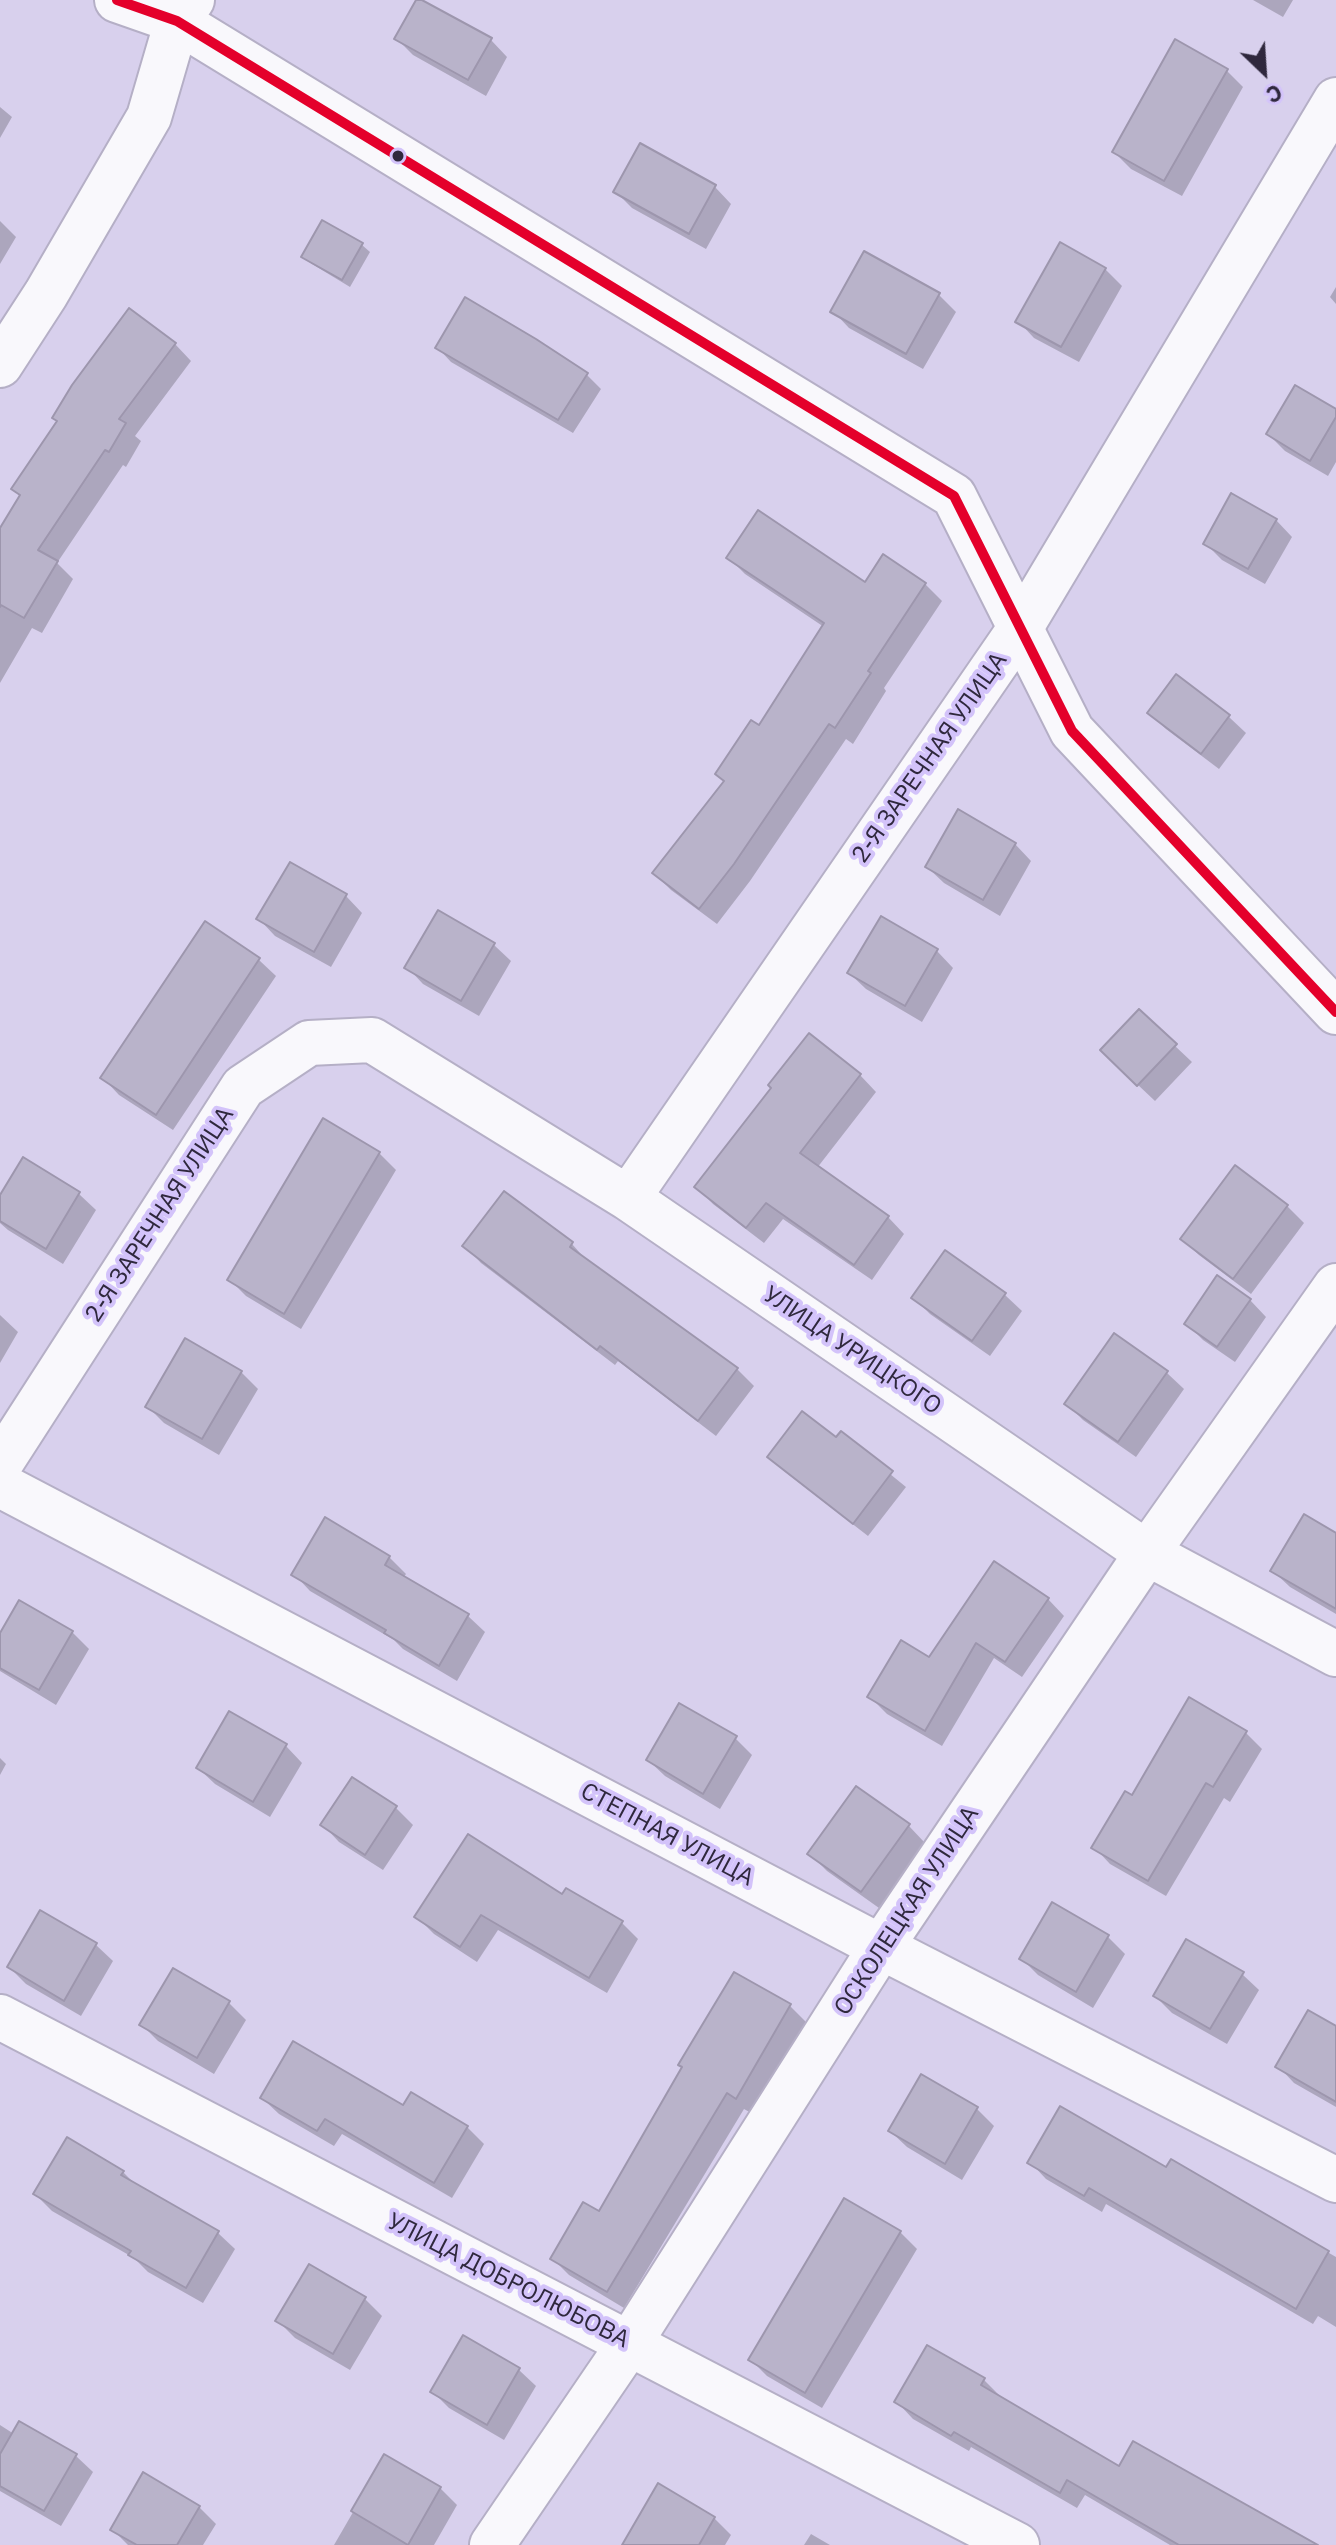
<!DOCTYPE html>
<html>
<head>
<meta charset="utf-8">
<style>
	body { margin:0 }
	#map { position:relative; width:1336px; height:2545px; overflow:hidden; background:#d8d0ed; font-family:"IBM Plex Sans",sans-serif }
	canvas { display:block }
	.north { position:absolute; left:1224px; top:32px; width:80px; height:80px; -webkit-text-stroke:6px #d3c3fa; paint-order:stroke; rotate:155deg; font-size:22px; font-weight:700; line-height:32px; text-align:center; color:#2f283d }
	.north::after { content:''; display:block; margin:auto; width:28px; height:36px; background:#2f283d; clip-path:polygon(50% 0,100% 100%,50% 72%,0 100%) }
</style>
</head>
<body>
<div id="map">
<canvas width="1336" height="2545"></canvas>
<div class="north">С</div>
</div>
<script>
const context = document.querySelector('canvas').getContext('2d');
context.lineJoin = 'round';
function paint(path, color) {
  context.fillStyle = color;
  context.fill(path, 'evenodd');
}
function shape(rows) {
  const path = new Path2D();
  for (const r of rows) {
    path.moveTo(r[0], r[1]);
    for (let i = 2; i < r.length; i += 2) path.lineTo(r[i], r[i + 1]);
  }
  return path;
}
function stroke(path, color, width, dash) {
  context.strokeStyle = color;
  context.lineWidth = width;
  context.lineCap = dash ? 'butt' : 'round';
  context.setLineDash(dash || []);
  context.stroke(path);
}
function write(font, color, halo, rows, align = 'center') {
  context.font = font + ' "IBM Plex Sans",sans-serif';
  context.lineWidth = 8;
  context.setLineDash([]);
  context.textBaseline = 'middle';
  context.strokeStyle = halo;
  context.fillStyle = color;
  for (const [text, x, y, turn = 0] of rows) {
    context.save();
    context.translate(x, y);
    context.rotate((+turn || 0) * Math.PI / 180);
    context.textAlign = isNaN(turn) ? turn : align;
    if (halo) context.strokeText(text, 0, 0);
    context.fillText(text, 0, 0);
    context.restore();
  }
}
paint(shape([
	[418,0,491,40,507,57,486,96,413,55,396,38],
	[1253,0,1293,0,1283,17],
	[1226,70,1243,87,1182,196,1131,169,1114,152],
	[0,107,12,117,0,138],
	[715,187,731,204,706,249,632,208,616,192],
	[0,221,16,237,0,264],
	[362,245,370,252,350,287,312,264,304,257],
	[865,253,939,295,956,312,923,369,849,328,833,311],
	[1105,269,1122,286,1079,362,1034,338,1018,321],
	[1336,287,1336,304,1330,297],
	[175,344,191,361,135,436,141,441,126,467,123,465,57,563,73,579,42,633,32,628,0,683,0,533],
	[437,347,587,375,601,389,573,433,451,362],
	[1336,412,1336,462,1328,476,1285,451,1268,434],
	[1276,520,1292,537,1265,584,1222,560,1205,543],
	[728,557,865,584,925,584,942,601,884,688,886,691,853,744,846,739,750,881,717,924,671,890,654,873,725,782,717,774,760,728,824,627,745,574],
	[1177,677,1229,717,1246,733,1219,769,1166,729,1149,713],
	[1015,844,1031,861,1000,916,944,883,927,867],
	[346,896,362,913,331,967,275,936,259,919],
	[206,924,259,960,276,976,173,1130,119,1095,103,1078],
	[494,945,511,961,479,1016,423,984,407,967],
	[937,951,953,968,922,1022,866,989,849,973],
	[1139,1012,1192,1062,1155,1101,1119,1067],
	[860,1075,876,1092,817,1168,888,1217,904,1234,872,1280,783,1219,764,1243,713,1204,697,1187],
	[379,1153,396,1170,301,1329,246,1296,230,1280],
	[24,1160,79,1194,96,1210,63,1264,8,1230,0,1223,0,1199],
	[1235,1168,1287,1206,1304,1223,1251,1294,1199,1255,1182,1239],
	[572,1244,588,1262,737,1369,754,1386,716,1436,618,1361,615,1365,481,1263,465,1246],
	[946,1253,1005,1295,1022,1311,990,1356,930,1314,914,1298],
	[1250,1300,1266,1317,1235,1362,1203,1340,1187,1324],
	[0,1315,18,1332,0,1363],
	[1115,1336,1167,1373,1184,1389,1136,1457,1083,1420,1067,1404],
	[241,1372,258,1389,219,1455,164,1423,147,1406],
	[841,1434,906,1487,868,1536,784,1471,770,1457,836,1440],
	[1336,1535,1336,1614,1290,1587,1273,1571],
	[389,1557,406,1574,403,1578,468,1616,485,1632,457,1681,403,1649,394,1640,310,1591,294,1574],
	[1048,1599,1064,1616,1022,1677,994,1658,942,1746,887,1714,870,1697,929,1659],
	[72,1632,89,1649,56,1705,0,1671,0,1637],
	[1245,1732,1262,1749,1230,1802,1224,1798,1166,1896,1110,1864,1094,1847,1133,1798],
	[735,1738,752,1755,720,1809,665,1776,648,1760],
	[286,1746,302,1763,270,1817,215,1784,198,1768],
	[0,1758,6,1764,0,1775],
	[352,1779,396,1808,413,1825,383,1870,339,1842,323,1825],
	[856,1789,909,1826,925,1843,879,1908,827,1871,810,1854],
	[563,1897,621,1922,638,1939,607,1993,498,1930,477,1962,434,1934,417,1917],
	[1053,1905,1108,1937,1125,1954,1093,2008,1038,1975,1021,1958],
	[96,1945,113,1961,81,2016,26,1984,9,1967],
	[174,1971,229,2003,246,2020,214,2074,158,2041,142,2025],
	[1242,1974,1259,1990,1227,2044,1172,2013,1155,1996],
	[790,2006,806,2022,753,2114,744,2109,624,2308,569,2275,552,2258,599,2214],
	[1336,2029,1336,2107,1294,2083,1278,2066],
	[922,2077,977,2109,994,2126,962,2180,907,2147,890,2131],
	[262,2098,404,2108,467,2127,484,2144,452,2198,342,2134,334,2146,279,2114],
	[1030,2162,1166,2170,1171,2162,1336,2257,1336,2327,1318,2316,1313,2324,1106,2204,1102,2212,1046,2179],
	[123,2172,137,2186,218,2233,235,2249,203,2303,148,2272,134,2258,52,2211,35,2194],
	[844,2200,900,2232,917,2249,822,2408,767,2376,750,2359],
	[309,2267,365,2299,382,2316,350,2370,295,2338,278,2321],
	[519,2370,536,2386,504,2440,449,2408,433,2392],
	[984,2380,1000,2396,999,2398,1119,2468,1313,2545,1170,2545,1085,2495,1077,2508,971,2447,969,2451,913,2419,897,2402],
	[0,2425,14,2434,76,2456,93,2472,61,2526,0,2491],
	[385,2457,440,2488,457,2505,434,2545,334,2545],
	[199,2507,216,2524,203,2545,128,2545,112,2529],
	[714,2518,731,2535,725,2545,632,2545],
	[811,2534,830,2545,804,2545]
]), '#0003');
const building = shape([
	[416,0,422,0,492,38,468,80,394,39,416,0],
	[1175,39,1228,69,1164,181,1112,152,1175,39],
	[640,143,716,185,689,234,613,192,640,143],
	[322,220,363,243,342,280,301,257,322,220],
	[1060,242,1106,268,1061,347,1015,322,1060,242],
	[864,251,940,293,906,354,830,312,864,251],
	[465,297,536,339,588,373,558,420,435,348,465,297],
	[129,308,176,343,119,419,126,423,109,452,105,450,38,550,58,561,24,618,1,605,0,607,0,528,20,495,11,489,57,421,52,418,72,385,129,308],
	[1295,385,1336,409,1336,417,1310,461,1266,434,1295,385],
	[1231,493,1277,519,1248,569,1203,544,1231,493],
	[758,510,865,582,883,554,926,583,868,671,871,673,835,728,829,724,734,864,699,909,652,873,724,781,715,774,751,720,759,725,824,623,726,558,758,510],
	[1176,674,1230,715,1201,754,1147,713,1176,674],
	[958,809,1016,843,983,900,925,867,958,809],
	[290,862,347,894,314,952,256,919,290,862],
	[438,910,495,943,461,1001,404,968,438,910],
	[881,916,938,949,905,1006,847,973,881,916],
	[205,921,260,958,156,1115,100,1078,205,921],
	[1139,1009,1177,1044,1137,1086,1100,1050,1139,1009],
	[809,1033,861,1074,800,1153,889,1216,854,1265,766,1203,746,1228,694,1187,771,1088,768,1085,809,1033],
	[323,1118,380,1152,284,1314,227,1280,323,1118],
	[23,1157,80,1192,46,1249,0,1221,0,1195,23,1157],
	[1235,1165,1288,1205,1233,1279,1180,1239,1235,1165],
	[504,1191,573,1242,570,1247,738,1368,698,1421,600,1346,597,1350,462,1246,504,1191],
	[945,1250,1006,1293,972,1341,911,1298,945,1250],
	[1217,1275,1251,1299,1217,1347,1184,1324,1217,1275],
	[1114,1333,1168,1371,1118,1442,1064,1404,1114,1333],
	[185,1338,242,1371,202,1439,145,1407,185,1338],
	[802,1411,836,1437,841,1431,893,1471,853,1524,767,1457,802,1411],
	[1304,1514,1336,1533,1336,1609,1270,1571,1304,1514],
	[325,1517,390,1556,385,1565,469,1614,439,1666,384,1633,386,1630,291,1575,325,1517],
	[994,1561,1049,1598,1005,1662,976,1643,925,1731,867,1697,901,1640,929,1657,994,1561],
	[19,1600,73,1631,39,1690,0,1668,0,1633,19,1600],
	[1189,1697,1247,1731,1213,1787,1206,1783,1148,1881,1091,1848,1125,1791,1132,1795,1189,1697],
	[679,1703,737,1736,703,1794,646,1760,679,1703],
	[229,1711,287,1744,253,1802,196,1768,229,1711],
	[352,1777,397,1806,365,1855,320,1825,352,1777],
	[856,1786,910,1824,861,1892,807,1854,856,1786],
	[468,1834,562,1894,566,1888,623,1921,589,1978,481,1915,460,1947,414,1917,468,1834],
	[1052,1902,1109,1935,1076,1992,1019,1959,1052,1902],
	[40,1910,97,1943,64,2001,7,1967,40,1910],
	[1186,1939,1244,1972,1210,2029,1153,1996,1186,1939],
	[173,1968,230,2001,197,2058,139,2025,173,1968],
	[734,1972,791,2004,736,2099,727,2093,607,2292,550,2259,583,2202,599,2211,682,2067,678,2065,734,1972],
	[1308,2010,1336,2026,1336,2102,1275,2067,1308,2010],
	[293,2041,403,2105,411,2092,468,2126,434,2183,325,2119,317,2131,260,2098,293,2041],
	[921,2074,978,2107,945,2164,888,2131,921,2074],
	[1060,2106,1166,2167,1171,2159,1329,2251,1296,2309,1089,2188,1084,2196,1027,2163,1060,2106],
	[67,2137,124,2171,121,2175,219,2231,186,2288,128,2255,131,2251,33,2194,67,2137],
	[844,2198,901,2231,805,2393,748,2360,844,2198],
	[309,2264,366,2297,333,2354,275,2321,309,2264],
	[463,2335,520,2368,487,2425,430,2392,463,2335],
	[927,2345,985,2378,981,2385,1119,2466,1133,2441,1318,2545,1179,2545,1067,2480,1060,2493,954,2432,951,2436,894,2402,927,2345],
	[19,2421,77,2454,44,2511,0,2486,0,2454,19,2421],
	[384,2454,441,2487,408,2545,351,2511,384,2454],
	[143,2472,200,2506,177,2545,137,2545,110,2530,143,2472],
	[658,2483,715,2517,699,2545,622,2545,658,2483]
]);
paint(building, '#b9b3ca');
stroke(building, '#9d96ad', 2);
const minor = shape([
	[0,365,46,294,149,117,177,21,192,0],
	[628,1198,1021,627,1336,100],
	[0,1464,243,1087,309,1043,372,1040,628,1198,1147,1553,1336,1654],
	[0,1485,881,1947,1336,2180],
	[0,2017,1017,2545],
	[492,2545,629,2344,881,1947,1147,1553,1336,1286]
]);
const secondary = shape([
	[117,0,177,21,954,496,1072,731,1336,1012]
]);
stroke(minor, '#b5afc6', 48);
stroke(secondary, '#b5afc6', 48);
stroke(minor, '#f9f8fc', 44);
stroke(secondary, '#f9f8fc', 44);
stroke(shape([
	[117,0,177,21,954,496,1072,731,1336,1012]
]), '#e4002b', 10);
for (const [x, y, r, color] of [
	[398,156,7,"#2f283d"]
]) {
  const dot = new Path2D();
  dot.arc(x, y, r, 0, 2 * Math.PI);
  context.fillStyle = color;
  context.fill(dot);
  stroke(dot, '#d3c3fa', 3);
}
write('24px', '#2f283d', '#d3c3fa', [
	["2-Я ЗАРЕЧНАЯ УЛИЦА",930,758,-55],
	["2-Я ЗАРЕЧНАЯ УЛИЦА",160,1215,-57],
	["УЛИЦА УРИЦКОГО",852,1351,34],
	["СТЕПНАЯ УЛИЦА",667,1835,28],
	["ОСКОЛЕЦКАЯ УЛИЦА",907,1911,-57],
	["УЛИЦА ДОБРОЛЮБОВА",508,2281,27]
]);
</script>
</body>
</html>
